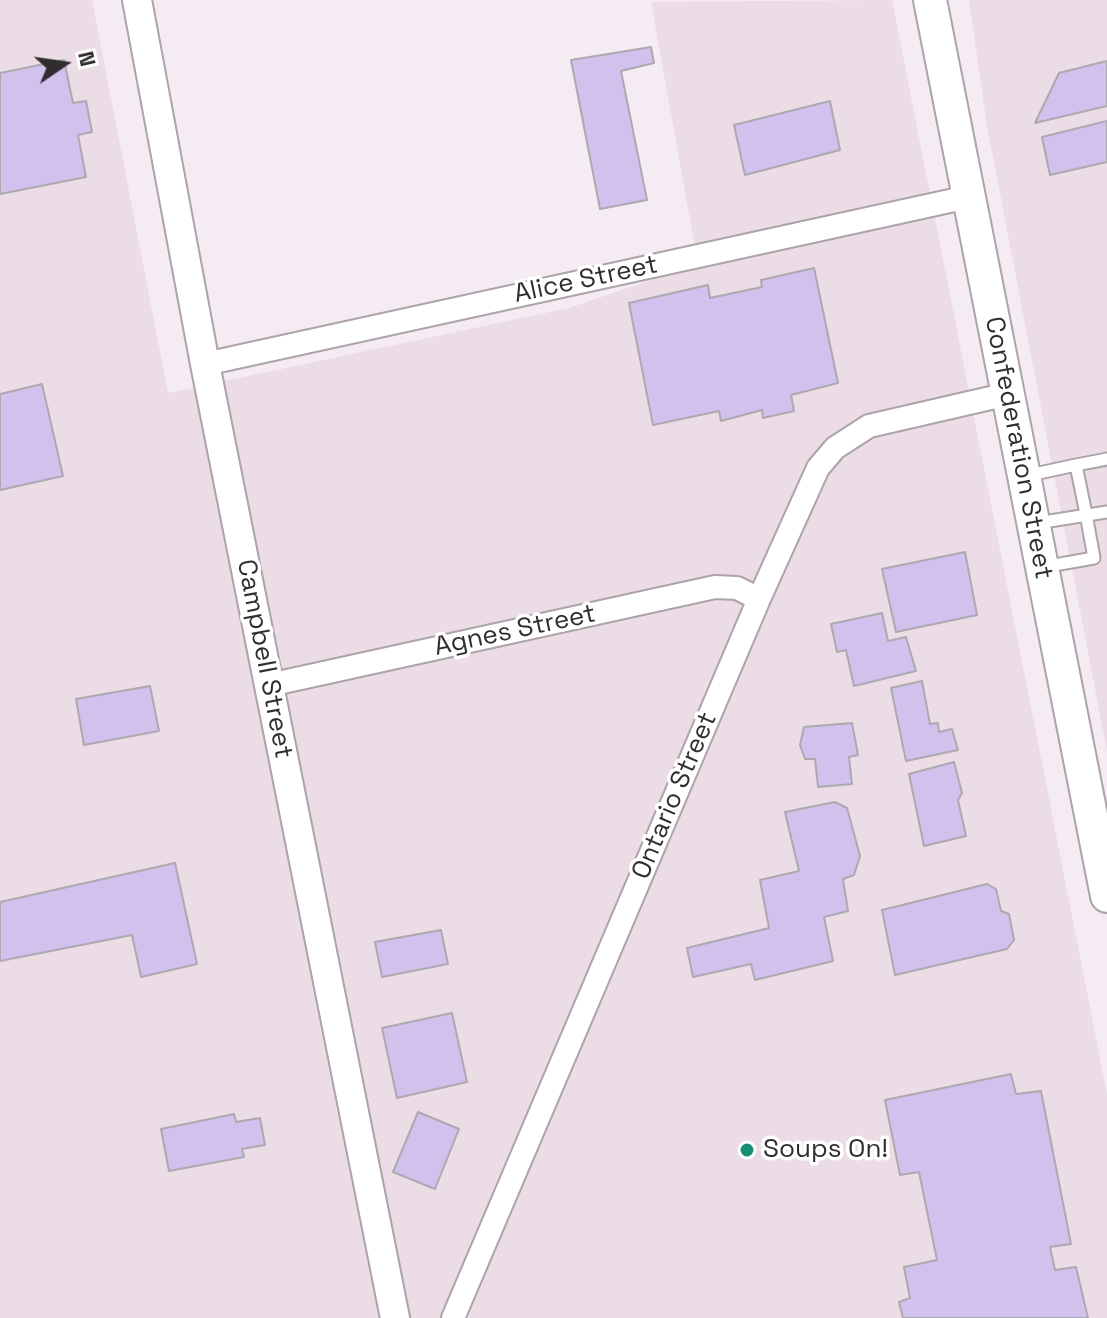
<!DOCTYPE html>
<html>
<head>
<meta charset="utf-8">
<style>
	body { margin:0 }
	#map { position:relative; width:1107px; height:1318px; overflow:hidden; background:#f4ecf2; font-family:"Space Grotesk",sans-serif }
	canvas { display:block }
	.north { position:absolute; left:24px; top:24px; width:80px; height:80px; -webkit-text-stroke:6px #fff; paint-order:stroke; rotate:77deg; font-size:22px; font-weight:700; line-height:32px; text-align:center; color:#302d2f }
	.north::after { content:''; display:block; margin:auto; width:28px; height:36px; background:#302d2f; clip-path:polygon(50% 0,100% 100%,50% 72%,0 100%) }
</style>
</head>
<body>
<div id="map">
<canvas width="1107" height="1318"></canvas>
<div class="north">N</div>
</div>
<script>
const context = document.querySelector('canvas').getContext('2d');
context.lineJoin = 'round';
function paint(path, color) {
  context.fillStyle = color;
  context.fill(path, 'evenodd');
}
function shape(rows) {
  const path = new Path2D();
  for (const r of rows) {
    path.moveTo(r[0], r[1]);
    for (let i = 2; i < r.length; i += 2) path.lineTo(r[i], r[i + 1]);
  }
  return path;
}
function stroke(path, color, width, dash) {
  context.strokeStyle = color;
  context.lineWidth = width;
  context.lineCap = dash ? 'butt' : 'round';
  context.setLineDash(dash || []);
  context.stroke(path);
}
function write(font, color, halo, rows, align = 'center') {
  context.font = font + ' "Space Grotesk",sans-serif';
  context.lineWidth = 7;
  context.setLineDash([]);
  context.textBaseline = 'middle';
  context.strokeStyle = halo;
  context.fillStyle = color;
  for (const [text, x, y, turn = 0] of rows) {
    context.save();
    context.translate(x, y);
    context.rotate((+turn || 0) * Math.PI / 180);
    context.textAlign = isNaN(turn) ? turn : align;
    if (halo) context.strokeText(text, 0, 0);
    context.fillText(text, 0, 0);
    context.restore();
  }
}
paint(shape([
	[0,0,92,0,168,393,569,308,698,264,651,2,892,0,1107,1094,1107,1318,0,1318],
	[969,0,1107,0,1107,751,987,126]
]), '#ebdce6');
const building = shape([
	[651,47,654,63,621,71,647,200,600,209,571,60,651,47],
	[64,60,73,103,86,101,92,132,78,135,86,177,0,194,0,73,64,60],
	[1107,61,1107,106,1035,123,1059,73,1107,61],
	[830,101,840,150,745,175,734,125,830,101],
	[1107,121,1107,162,1050,175,1042,137,1107,121],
	[814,268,838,383,791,395,794,411,763,418,762,410,721,421,719,411,653,425,629,303,708,285,710,298,762,287,761,280,814,268],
	[42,384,63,476,0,490,0,394,42,384],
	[965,552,977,615,896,632,882,569,965,552],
	[882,613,888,641,906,637,916,671,854,686,846,650,837,652,831,624,882,613],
	[922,681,930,724,938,723,939,732,952,729,958,750,906,761,891,688,922,681],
	[150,686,159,731,84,745,76,699,150,686],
	[852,723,858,755,849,757,852,784,818,787,815,759,805,759,800,745,804,727,852,723],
	[954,762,962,793,958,800,966,836,924,846,909,774,954,762],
	[835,802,847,808,860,856,854,875,843,879,848,911,824,917,833,961,755,980,751,964,693,977,687,948,769,928,760,880,799,871,785,812,835,802],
	[175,863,197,964,141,977,132,935,0,961,0,902,175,863],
	[987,884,996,889,1001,911,1009,914,1014,940,1007,949,895,975,882,910,987,884],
	[441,930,448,964,382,977,375,942,441,930],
	[452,1013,467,1082,397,1098,382,1028,452,1013],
	[1011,1074,1016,1094,1041,1091,1071,1244,1050,1247,1055,1270,1076,1267,1088,1318,903,1318,899,1302,910,1298,904,1267,937,1260,919,1172,900,1175,885,1100,1011,1074],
	[418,1112,459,1129,435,1189,393,1172,418,1112],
	[234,1114,236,1122,260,1118,265,1145,242,1149,244,1157,169,1171,161,1129,234,1114]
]);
paint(building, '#d2c0ed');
stroke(building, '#aca9b1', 2);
const service = shape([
	[1076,465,1107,459],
	[1025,476,1076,465,1086,514,1094,558,1043,567],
	[1037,523,1107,512]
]);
const minor = shape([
	[205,364,968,197],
	[269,685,715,587,737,588,759,599],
	[453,1318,759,599,818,468,835,448,869,426,1008,394]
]);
const tertiary = shape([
	[137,0,205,364,395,1318]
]);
const secondary = shape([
	[930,0,1107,896]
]);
stroke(service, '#aca4a9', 15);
stroke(minor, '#aca4a9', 26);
stroke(tertiary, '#aca4a9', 32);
stroke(secondary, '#aca4a9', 36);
stroke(service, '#fff', 11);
stroke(minor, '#fff', 22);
stroke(tertiary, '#fff', 28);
stroke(secondary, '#fff', 32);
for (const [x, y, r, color] of [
	[747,1150,8,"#178f73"]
]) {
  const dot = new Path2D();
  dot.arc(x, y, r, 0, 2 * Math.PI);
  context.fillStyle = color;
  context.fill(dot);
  stroke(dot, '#fff', 3);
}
write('26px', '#302d2f', '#fff', [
	["Alice Street",586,280,-12],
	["Confederation Street",1018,448,79],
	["Agnes Street",515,631,-12],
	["Campbell Street",264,659,79],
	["Ontario Street",675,796,-67]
]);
write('26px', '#302d2f', '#fff', [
	["Soups On!",763,1150]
], 'left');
</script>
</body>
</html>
